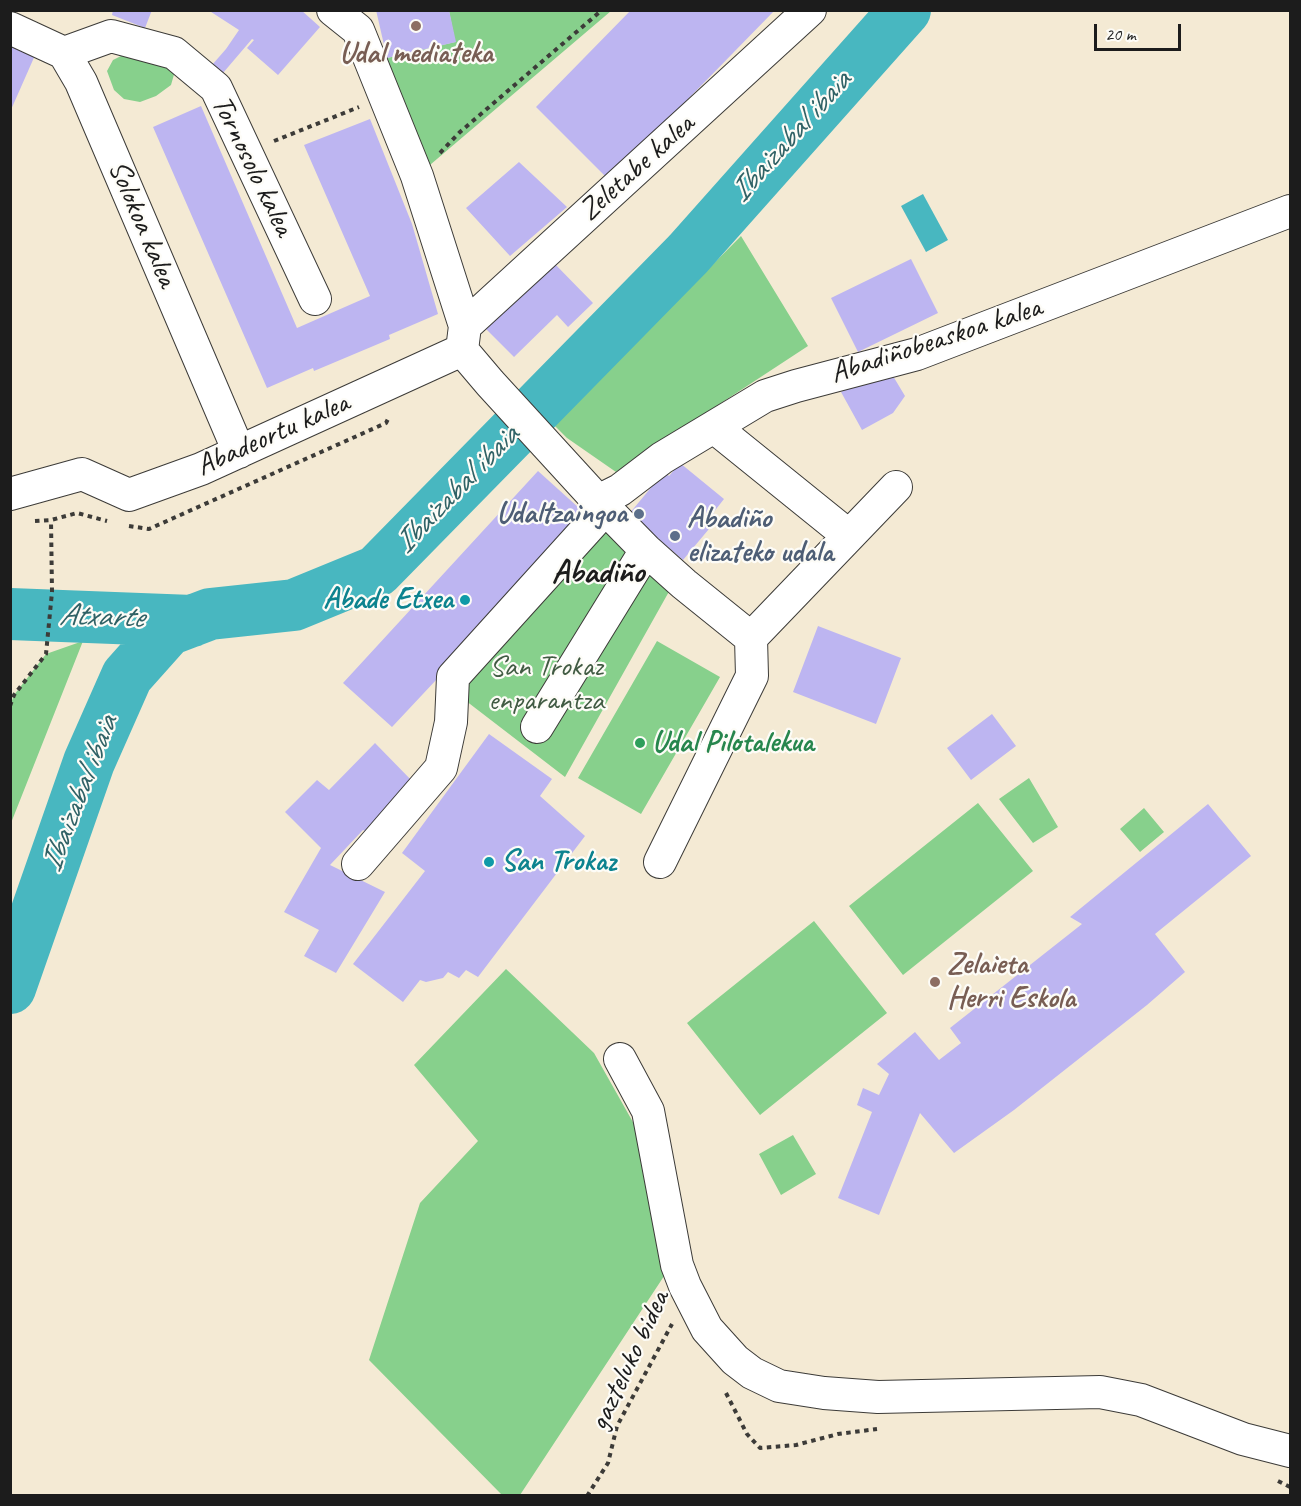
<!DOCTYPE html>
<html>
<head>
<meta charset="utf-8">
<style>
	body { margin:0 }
	#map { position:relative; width:1301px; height:1506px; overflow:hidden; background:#f4ead4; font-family:Caveat,sans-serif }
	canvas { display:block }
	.frame { position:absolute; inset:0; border:12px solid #1c1c1c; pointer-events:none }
	.scale { position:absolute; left:1094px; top:24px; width:87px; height:27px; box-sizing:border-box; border:3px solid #1c1c1c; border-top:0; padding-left:8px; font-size:18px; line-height:21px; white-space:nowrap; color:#1c1c1c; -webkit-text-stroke:4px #fdfcf7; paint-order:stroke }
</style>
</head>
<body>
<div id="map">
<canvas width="1301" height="1506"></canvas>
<div class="frame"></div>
<div class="scale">20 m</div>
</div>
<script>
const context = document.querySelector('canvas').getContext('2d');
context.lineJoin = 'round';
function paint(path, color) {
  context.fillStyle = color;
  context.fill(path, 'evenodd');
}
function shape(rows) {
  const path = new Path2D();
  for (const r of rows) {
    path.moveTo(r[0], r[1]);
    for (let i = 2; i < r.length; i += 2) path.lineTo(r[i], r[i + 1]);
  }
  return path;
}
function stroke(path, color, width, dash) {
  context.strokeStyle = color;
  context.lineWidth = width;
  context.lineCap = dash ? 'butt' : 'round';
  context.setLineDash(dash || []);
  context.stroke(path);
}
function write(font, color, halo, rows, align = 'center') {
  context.font = font + ' Caveat,sans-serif';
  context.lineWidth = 4.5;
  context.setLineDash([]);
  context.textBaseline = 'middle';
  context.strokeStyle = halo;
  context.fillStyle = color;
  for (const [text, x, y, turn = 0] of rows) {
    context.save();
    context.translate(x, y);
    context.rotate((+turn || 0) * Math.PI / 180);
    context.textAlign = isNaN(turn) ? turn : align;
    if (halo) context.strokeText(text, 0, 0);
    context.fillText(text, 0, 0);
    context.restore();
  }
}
paint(shape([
	[449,11,611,11,417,176,387,58,455,42],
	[129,52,145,52,175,71,171,85,156,96,140,102,124,99,114,90,107,71,113,60],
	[741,236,808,346,616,472,567,438,554,425],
	[602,524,671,588,565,777,457,694],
	[83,641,11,823,10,706,14,695,46,654],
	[657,641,720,677,641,814,578,778],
	[1029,778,1058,827,1033,843,999,799],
	[978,803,1033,871,903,975,849,906],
	[1144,808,1164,832,1140,852,1120,829],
	[814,921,887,1013,760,1115,687,1023],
	[506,969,594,1053,634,1124,670,1267,520,1495,502,1495,369,1360,420,1203,478,1141,414,1065],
	[793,1135,816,1174,781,1195,759,1154]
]), '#87d08c');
paint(shape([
	[923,194,948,240,926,252,901,206]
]), '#48b7c0');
stroke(shape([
	[10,614,192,621],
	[10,988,89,762,127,676,168,630,210,614,294,605,377,571,688,254,905,10]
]), '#48b7c0', 52);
paint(shape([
	[113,10,152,10,145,28,112,15],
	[208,10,301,10,320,27,278,75,247,48,254,40,252,39,223,73,212,65,226,49,239,30],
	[376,10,449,10,456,42,387,58],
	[631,10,775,10,609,180,536,107],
	[10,42,36,53,10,112],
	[201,106,297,328,370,296,304,145,370,119,412,224,438,314,389,335,390,339,314,371,313,368,267,388,153,127],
	[519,162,567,207,510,256,466,208],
	[911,259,938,313,858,352,831,298],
	[552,261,593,303,568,327,557,315,514,357,485,328],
	[890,371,905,396,893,413,862,430,841,392,871,375],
	[680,463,724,499,713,513,719,517,683,560,629,514,664,472,669,476],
	[538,471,589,517,392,727,343,683],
	[818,626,901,658,876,724,793,692],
	[992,714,1016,746,971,780,947,748],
	[489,734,552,779,540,796,585,836,478,977,466,970,459,978,448,972,443,978,426,982,420,980,403,1002,353,964,425,871,402,853],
	[375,743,416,785,367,832,363,830,330,865,385,892,336,973,304,956,319,930,284,912,321,848,285,812,317,780,329,790],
	[1208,804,1251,856,1155,934,1185,972,1147,1005,1014,1110,954,1153,920,1113,879,1215,838,1198,872,1112,857,1105,863,1088,879,1095,889,1074,877,1064,915,1032,939,1060,961,1043,950,1028,1082,924,1070,917]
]), '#bdb5f1');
const minor = shape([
	[333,10,358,30,417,176,465,326,462,350,490,383,598,501,646,550,684,584,751,638],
	[10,28,64,53,81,82,239,452],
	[64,53,111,36,174,53,216,88,315,299],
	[465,326,810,10],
	[714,427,849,536],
	[10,494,82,474,129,495,201,469,462,350],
	[598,501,620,490,662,458,765,396,796,386,917,354,1290,211],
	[537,727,646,550],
	[660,862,752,676,751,638,896,487],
	[358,864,441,768,451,722,453,677,605,509],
	[620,1059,648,1111,677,1265,685,1286,707,1329,735,1360,752,1373,779,1386,824,1393,878,1397,1100,1392,1141,1400,1243,1439,1290,1451]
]);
stroke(minor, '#3c3b38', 34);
stroke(shape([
	[274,141,359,107],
	[440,153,460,132,602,10],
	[35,521,51,520,77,513,107,521],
	[129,526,149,529,386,423,389,417],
	[10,706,14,695,46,654,52,592,51,520],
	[726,1393,747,1434,760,1448,796,1445,838,1434,877,1429],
	[1278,1481,1290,1487],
	[587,1496,608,1463,617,1426,672,1324]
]), '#3c3b38', 4, [4.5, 4.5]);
stroke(minor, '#fff', 32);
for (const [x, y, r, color] of [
	[416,26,6,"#8d6e63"],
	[639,514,6,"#5c6f8a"],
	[675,536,6,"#5c6f8a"],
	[465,600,6,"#0f9aa8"],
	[640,743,6,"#2e9e5b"],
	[489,862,6,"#0f9aa8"],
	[935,982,6,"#8d6e63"]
]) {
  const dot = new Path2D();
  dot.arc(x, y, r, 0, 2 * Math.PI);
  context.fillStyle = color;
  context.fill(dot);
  stroke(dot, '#fdfcf7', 2);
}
write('bold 30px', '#785e54', '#fdfcf7', [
	["Udal mediateka",416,54],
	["Zelaieta",947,965,"left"],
	["Herri Eskola",947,999,"left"]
]);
write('30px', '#1c1c1c', '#fdfcf7', [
	["Tornosolo kalea",252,166,64],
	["Zeletabe kalea",637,168,-42],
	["Solokoa kalea",142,224,67],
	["Abadiñobeaskoa kalea",936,341,-18],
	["Abadeortu kalea",273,435,-24],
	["gazteluko bidea",630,1361,-65]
]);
write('bold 30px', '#4e5e75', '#fdfcf7', [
	["Udaltzaingoa",627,514],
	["Abadiño",687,519,"left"],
	["elizateko udala",687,553,"left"]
], 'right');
write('bold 30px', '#0d838f', '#fdfcf7', [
	["Abade Etxea",453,600],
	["San Trokaz",501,862,"left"]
], 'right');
write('30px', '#415b43', '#fdfcf7', [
	["San Trokaz",546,667],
	["enparantza",546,701]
]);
write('bold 30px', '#27864d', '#fdfcf7', [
	["Udal Pilotalekua",652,743]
], 'left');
write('italic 32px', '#306266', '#fdfcf7', [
	["Ibaizabal ibaia",791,137,-48],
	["Ibaizabal ibaia",457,490,-46],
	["Atxarte",101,617,2],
	["Ibaizabal ibaia",80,794,-69]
]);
write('bold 33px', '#1c1c1c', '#fdfcf7', [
	["Abadiño",598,573]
]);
</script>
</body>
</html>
